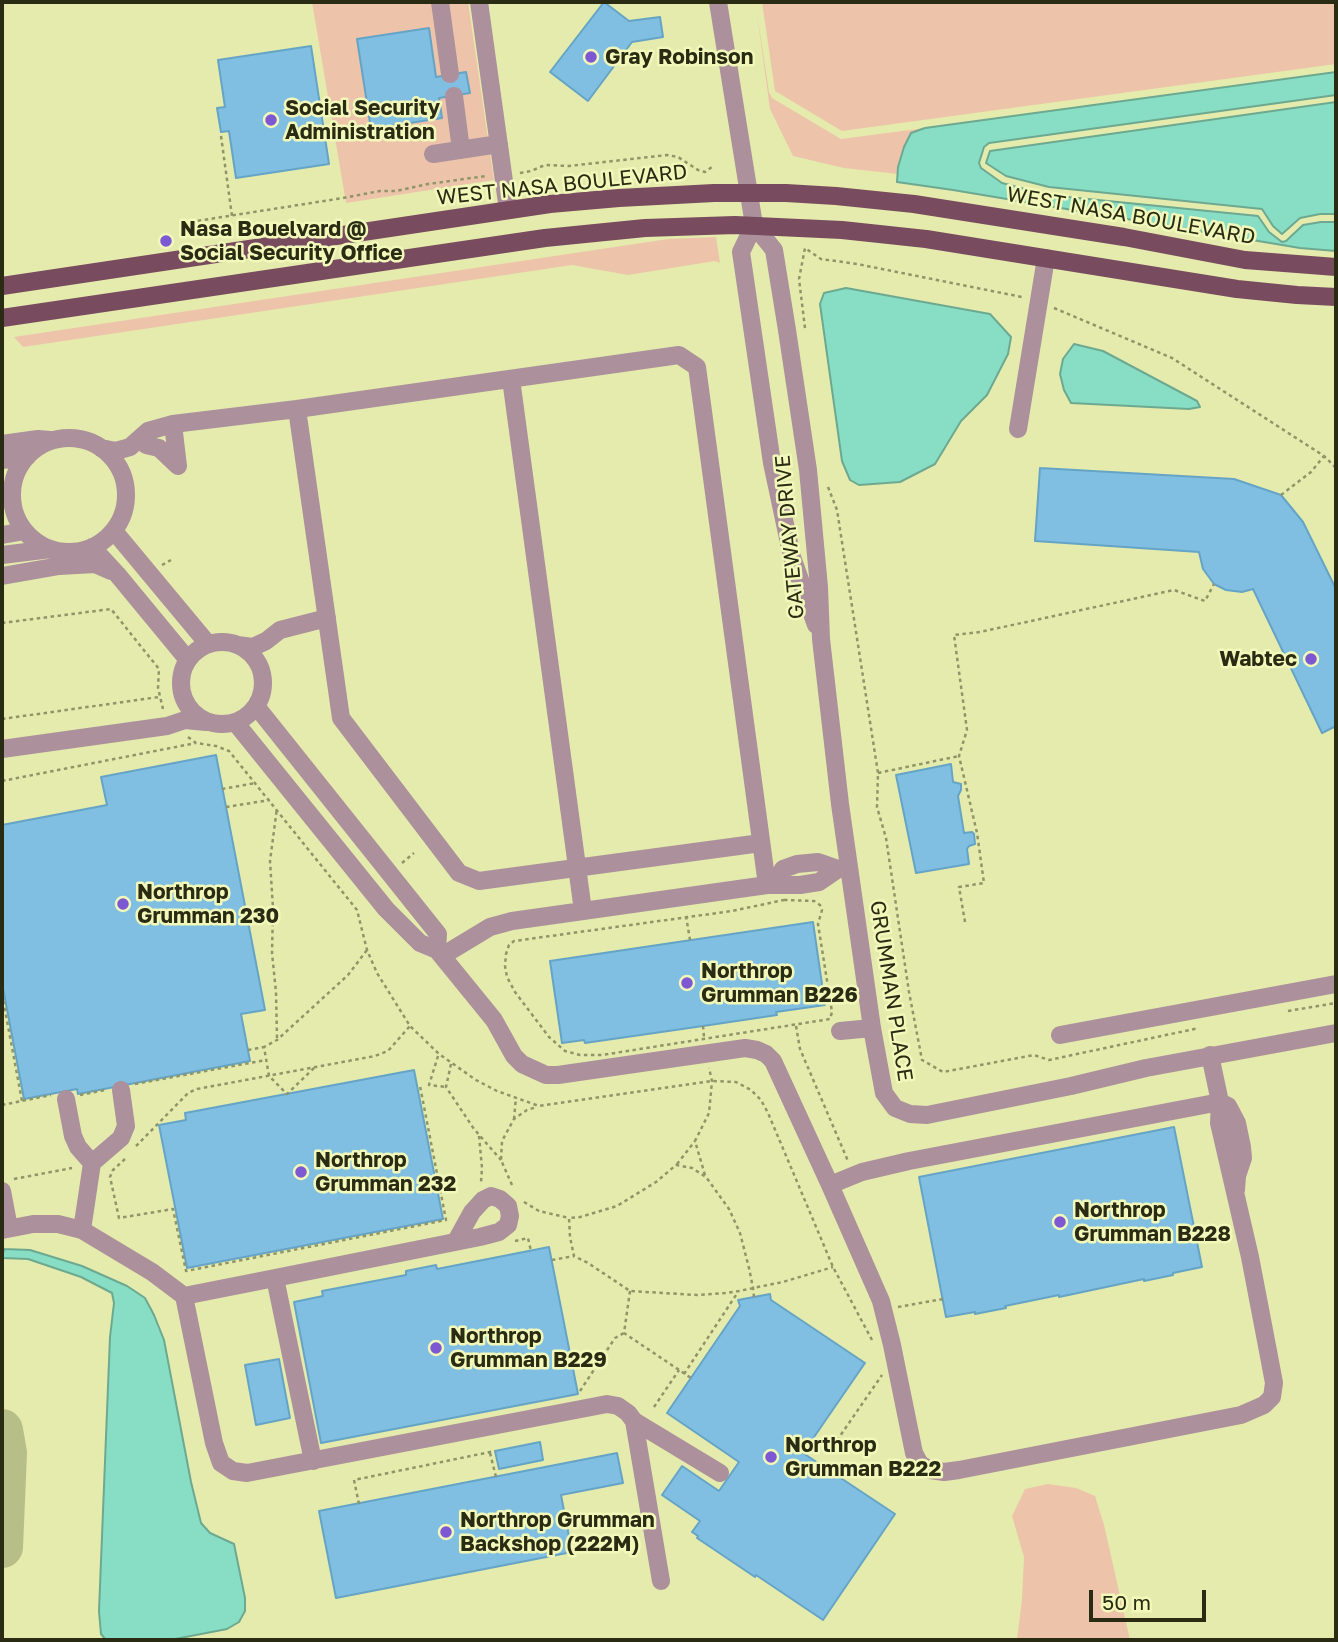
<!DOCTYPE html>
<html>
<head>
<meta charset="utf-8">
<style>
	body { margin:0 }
	#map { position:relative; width:1338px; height:1642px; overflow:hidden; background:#e4ebad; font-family:"Golos Text",sans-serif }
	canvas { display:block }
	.frame { position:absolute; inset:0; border:4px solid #292c13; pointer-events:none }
	.scale { position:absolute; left:1089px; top:1590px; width:117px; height:32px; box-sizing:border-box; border:4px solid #292c13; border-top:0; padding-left:9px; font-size:21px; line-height:24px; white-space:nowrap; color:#292c13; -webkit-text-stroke:5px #f1f8ba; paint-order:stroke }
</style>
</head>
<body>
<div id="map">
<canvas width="1338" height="1642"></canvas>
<div class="frame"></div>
<div class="scale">50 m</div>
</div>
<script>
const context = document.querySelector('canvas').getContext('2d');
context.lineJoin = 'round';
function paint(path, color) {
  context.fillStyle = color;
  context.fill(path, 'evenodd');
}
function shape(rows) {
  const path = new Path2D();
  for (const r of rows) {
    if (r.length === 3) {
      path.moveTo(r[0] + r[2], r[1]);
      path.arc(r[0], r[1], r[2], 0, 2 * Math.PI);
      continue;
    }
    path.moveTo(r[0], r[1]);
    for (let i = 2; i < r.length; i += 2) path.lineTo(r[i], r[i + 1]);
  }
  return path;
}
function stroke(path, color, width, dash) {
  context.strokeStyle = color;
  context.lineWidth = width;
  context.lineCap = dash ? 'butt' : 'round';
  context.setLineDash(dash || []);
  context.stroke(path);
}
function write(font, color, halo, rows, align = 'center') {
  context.font = font + ' "Golos Text",sans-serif';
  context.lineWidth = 5;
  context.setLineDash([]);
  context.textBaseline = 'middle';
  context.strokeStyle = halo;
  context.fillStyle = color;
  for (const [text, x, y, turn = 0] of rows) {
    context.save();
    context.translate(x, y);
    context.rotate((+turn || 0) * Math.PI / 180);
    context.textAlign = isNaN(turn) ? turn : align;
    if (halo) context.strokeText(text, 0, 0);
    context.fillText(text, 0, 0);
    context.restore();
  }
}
paint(shape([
	[312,2,468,2,494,180,346,203],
	[762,2,1336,2,1336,64,842,131,775,91],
	[756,7,769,92,772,98,841,139,925,128,911,133,904,147,898,167,898,174,844,168,793,156,770,109],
	[716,237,720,263,715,261,628,275,572,265,23,347,14,337,668,239],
	[1048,1484,1076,1488,1095,1496,1104,1525,1130,1640,1017,1640,1022,1599,1024,1557,1012,1516,1025,1489]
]), '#edc4aa');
const water = shape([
	[1336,72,1336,95,989,143,984,147,979,163,981,168,1002,183,1048,195,1258,216,1269,232,1282,242,1286,241,1303,225,1321,222,1336,222,1336,251,1300,248,953,190,897,182,898,167,904,147,911,133,925,128,1336,72],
	[1336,102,1336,214,1320,214,1300,218,1282,234,1273,226,1262,209,1049,187,1006,176,986,163,990,151,1336,102],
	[846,288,990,314,1011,337,1008,354,987,395,961,421,935,464,900,482,859,485,850,480,842,461,820,304,824,293,846,288],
	[1074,344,1103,351,1197,401,1200,407,1189,409,1071,403,1064,390,1060,374,1063,359,1074,344],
	[4,1249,30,1250,82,1266,127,1286,145,1298,154,1315,164,1340,191,1482,201,1523,210,1533,234,1544,245,1598,245,1611,239,1622,227,1629,170,1640,106,1640,101,1634,99,1611,110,1337,114,1303,112,1293,81,1277,28,1259,2,1258,4,1249]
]);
paint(water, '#88dec5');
stroke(water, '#6ca990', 2);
stroke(shape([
	[2,1430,6,1453,2,1547]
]), '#b8be88', 42);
const building = shape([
	[604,2,629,21,660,17,663,37,632,42,588,101,550,72,604,2],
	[429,28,436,77,466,72,470,93,439,98,442,118,371,129,357,39,429,28],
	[311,46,329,164,236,178,229,131,221,132,217,108,225,107,218,60,311,46],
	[1040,468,1234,479,1281,495,1303,522,1336,589,1336,726,1322,733,1253,589,1242,592,1226,590,1214,584,1203,569,1199,552,1035,541,1040,468],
	[216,755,265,1010,241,1014,250,1061,78,1094,77,1089,24,1099,2,983,2,825,107,805,101,777,216,755],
	[951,764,953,782,961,784,961,790,958,796,964,833,972,832,974,834,975,844,969,846,967,849,969,864,916,873,896,775,951,764],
	[813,922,825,1005,776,1012,777,1015,703,1026,585,1043,584,1040,562,1043,550,961,813,922],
	[414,1070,443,1219,187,1268,159,1125,186,1120,185,1113,414,1070],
	[1174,1127,1202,1267,1173,1273,1173,1275,1144,1281,1144,1279,1059,1297,1059,1295,1005,1306,1006,1308,975,1314,975,1312,946,1317,919,1177,1174,1127],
	[549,1247,578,1394,321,1443,294,1302,323,1296,322,1291,406,1275,406,1271,436,1265,437,1269,549,1247],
	[770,1294,771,1300,865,1363,803,1453,895,1514,823,1620,756,1575,755,1577,697,1538,698,1536,692,1532,700,1521,662,1495,682,1466,719,1491,739,1462,667,1413,740,1306,738,1300,770,1294],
	[279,1359,290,1418,256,1425,245,1365,279,1359],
	[540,1442,543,1460,499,1469,495,1451,540,1442],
	[617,1453,623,1483,561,1495,572,1552,336,1598,319,1511,617,1453]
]);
paint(building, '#80bfe1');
stroke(building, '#66a4c6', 2);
stroke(shape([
	[221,136,232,216],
	[520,173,531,171,545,165,569,166,667,155,678,157,698,170,705,172,712,167],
	[184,223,343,198,380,191,396,191,428,184,486,176],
	[1054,308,1172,358,1324,456,1336,468],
	[805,328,799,279,805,248,821,259,857,264,1022,297],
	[828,487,837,510,878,773,877,807,886,838,909,992,922,1060,943,1072,1034,1055,1049,1060,1199,1028],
	[1281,495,1311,472,1324,456],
	[162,565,171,560],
	[2,623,111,609,159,669,158,688,163,709],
	[2,719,159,697],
	[188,737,196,743,216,746,229,751,357,910,367,950,377,973,410,1026,439,1054,476,1080,497,1091,539,1106,712,1081,736,1082,751,1090,761,1100,768,1113,833,1267,872,1340],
	[878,773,959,756],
	[2,781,196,743],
	[222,789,256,783],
	[226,807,270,800],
	[402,863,414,853],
	[784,900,814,901,820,905,822,910,818,924,832,1012,830,1019,602,1055,580,1055,565,1051,549,1037,515,992,507,977,505,966,506,954,509,945,514,941,732,911,784,900],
	[686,916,690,940],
	[965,922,959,887,984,883,977,833,959,756,967,730,954,635,980,632,1174,590,1205,601,1214,584],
	[2,994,22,1101],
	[1288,1011,1336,1003],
	[703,1026,704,1037],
	[796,1026,800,1049,848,1161],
	[277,1038,276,992,272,953,273,908,270,861,277,808],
	[248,1050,264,1047],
	[438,1056,429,1085,446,1087],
	[451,1064,446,1087,474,1129,501,1160],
	[314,1068,287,1094,269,1076,264,1047,277,1040,348,975,367,950],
	[135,1084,266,1060],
	[80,1095,105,1090],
	[2,1105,51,1095],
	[514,1119,516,1097],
	[479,1136,482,1168,481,1182],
	[136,1146,188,1093,197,1089,375,1056,388,1051,410,1026],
	[125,1159,113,1170,110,1177,119,1218,173,1209,186,1271,446,1220,420,1086],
	[677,1164,695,1141],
	[705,1175,695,1141,709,1113,712,1081,709,1068],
	[14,1179,72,1168],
	[512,1185,501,1160,502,1141,514,1119,527,1110,537,1107],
	[524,1202,539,1211,569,1218],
	[515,1241,528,1238,531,1251],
	[552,1260,574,1256],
	[630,1291,624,1333,691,1378],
	[754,1297,753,1288,749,1268,740,1233,729,1209,706,1177,692,1168,676,1165,656,1182,617,1206,580,1217,569,1218,570,1237,574,1256,588,1263,630,1291,697,1295,725,1293,739,1291,753,1288,783,1282,833,1267],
	[898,1307,943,1299],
	[684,1374,738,1292],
	[580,1391,615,1338,624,1333],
	[654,1407,679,1370],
	[829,1452,882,1375],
	[490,1453,496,1477],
	[359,1504,354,1480,495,1451]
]), '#909568', 2.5, [3.5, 3.5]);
stroke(shape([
	[440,2,450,74],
	[479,2,508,210],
	[718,2,754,225,774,250,787,330,808,470,819,587,821,639,840,804,872,1028,884,1093,895,1108,910,1114,927,1115,1071,1086,1146,1068,1336,1033],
	[454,96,461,150],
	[433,154,499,144],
	[754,225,741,252,772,463,792,557,816,625],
	[511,379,583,911,767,885,800,885,819,882,838,869,848,867],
	[173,424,178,466],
	[1018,429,1046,258],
	[69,495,57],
	[2,444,38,439,50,440],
	[146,445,159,448,178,466],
	[101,448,116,451,130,447,148,431,173,424,297,409],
	[2,460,27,457],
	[114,531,208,644],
	[2,535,25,531],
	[92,547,117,574,188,660],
	[2,555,51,549],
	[2,576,59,566,95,564,111,571],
	[222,683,41],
	[237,645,253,647,266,641,280,630,327,618],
	[256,706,438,934,437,950],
	[235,722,386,909,420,943,437,950,494,1020,514,1056,522,1064,546,1075,558,1075,745,1048,757,1050,766,1054,773,1061,830,1185,881,1301,892,1345,914,1453,920,1464,930,1470,944,1472,959,1470,1241,1415,1264,1405,1272,1397,1274,1383,1268,1351,1250,1257,1219,1123,1220,1102,1210,1055],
	[2,749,167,726,185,720,206,722],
	[761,843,479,881,459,873,341,718,297,409,679,355,697,367,767,885],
	[775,884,783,869,797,864,818,862,838,869],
	[442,956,490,927,512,921,583,911],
	[840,1031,872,1028],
	[1060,1035,1336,984],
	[66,1099,73,1136,78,1147,92,1163],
	[830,1185,862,1172,909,1161,1220,1102,1228,1106,1237,1123,1242,1147,1243,1158,1237,1176,1236,1190],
	[2,1191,9,1228],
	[2,1230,33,1224,58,1224,82,1230,152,1272,184,1296,275,1278,480,1237,499,1232,508,1225,510,1216,508,1206,500,1199,491,1196,483,1200,472,1212,456,1241],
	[82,1230,92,1163,121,1138,126,1126,121,1090],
	[275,1278,313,1461],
	[184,1296,214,1443,221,1463,233,1471,247,1473,607,1404,618,1406,628,1413,634,1421,720,1473],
	[634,1421,661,1581]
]), '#ac909b', 18);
stroke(shape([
	[2,286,550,204,619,198,714,193,786,193,836,196,914,204,1124,237,1245,260,1336,267],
	[2,318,545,238,645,228,735,225,842,230,926,239,1237,289,1297,295,1336,297]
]), '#794b5e', 18);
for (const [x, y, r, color] of [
	[591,57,7,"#7c58d2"],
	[271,120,7,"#7c58d2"],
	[166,241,7,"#7c58d2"],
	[1311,659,7,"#7c58d2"],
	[123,904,7,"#7c58d2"],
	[687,983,7,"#7c58d2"],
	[301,1172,7,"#7c58d2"],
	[1060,1222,7,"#7c58d2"],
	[436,1348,7,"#7c58d2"],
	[771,1457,7,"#7c58d2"],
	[446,1532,7,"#7c58d2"]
]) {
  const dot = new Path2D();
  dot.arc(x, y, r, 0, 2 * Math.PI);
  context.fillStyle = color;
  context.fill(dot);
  stroke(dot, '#f1f8ba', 2.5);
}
write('bold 21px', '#292c13', '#f1f8ba', [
	["Gray Robinson",605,57],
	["Social Security",285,108],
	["Administration",285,132],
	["Nasa Bouelvard @",180,229],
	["Social Security Office",180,253],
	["Wabtec",1297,659,"right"],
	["Northrop",137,892],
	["Grumman 230",137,916],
	["Northrop",701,971],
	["Grumman B226",701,995],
	["Northrop",315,1160],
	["Grumman 232",315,1184],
	["Northrop",1074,1210],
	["Grumman B228",1074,1234],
	["Northrop",450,1336],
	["Grumman B229",450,1360],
	["Northrop",785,1445],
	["Grumman B222",785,1469],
	["Northrop Grumman",460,1520],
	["Backshop (222M)",460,1544]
], 'left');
write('21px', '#292c13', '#f1f8ba', [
	["WEST NASA BOULEVARD",562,185,-6],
	["WEST NASA BOULEVARD",1131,216,10],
	["GATEWAY DRIVE",790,537,-95],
	["GRUMMAN PLACE",891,991,81]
]);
</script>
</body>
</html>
